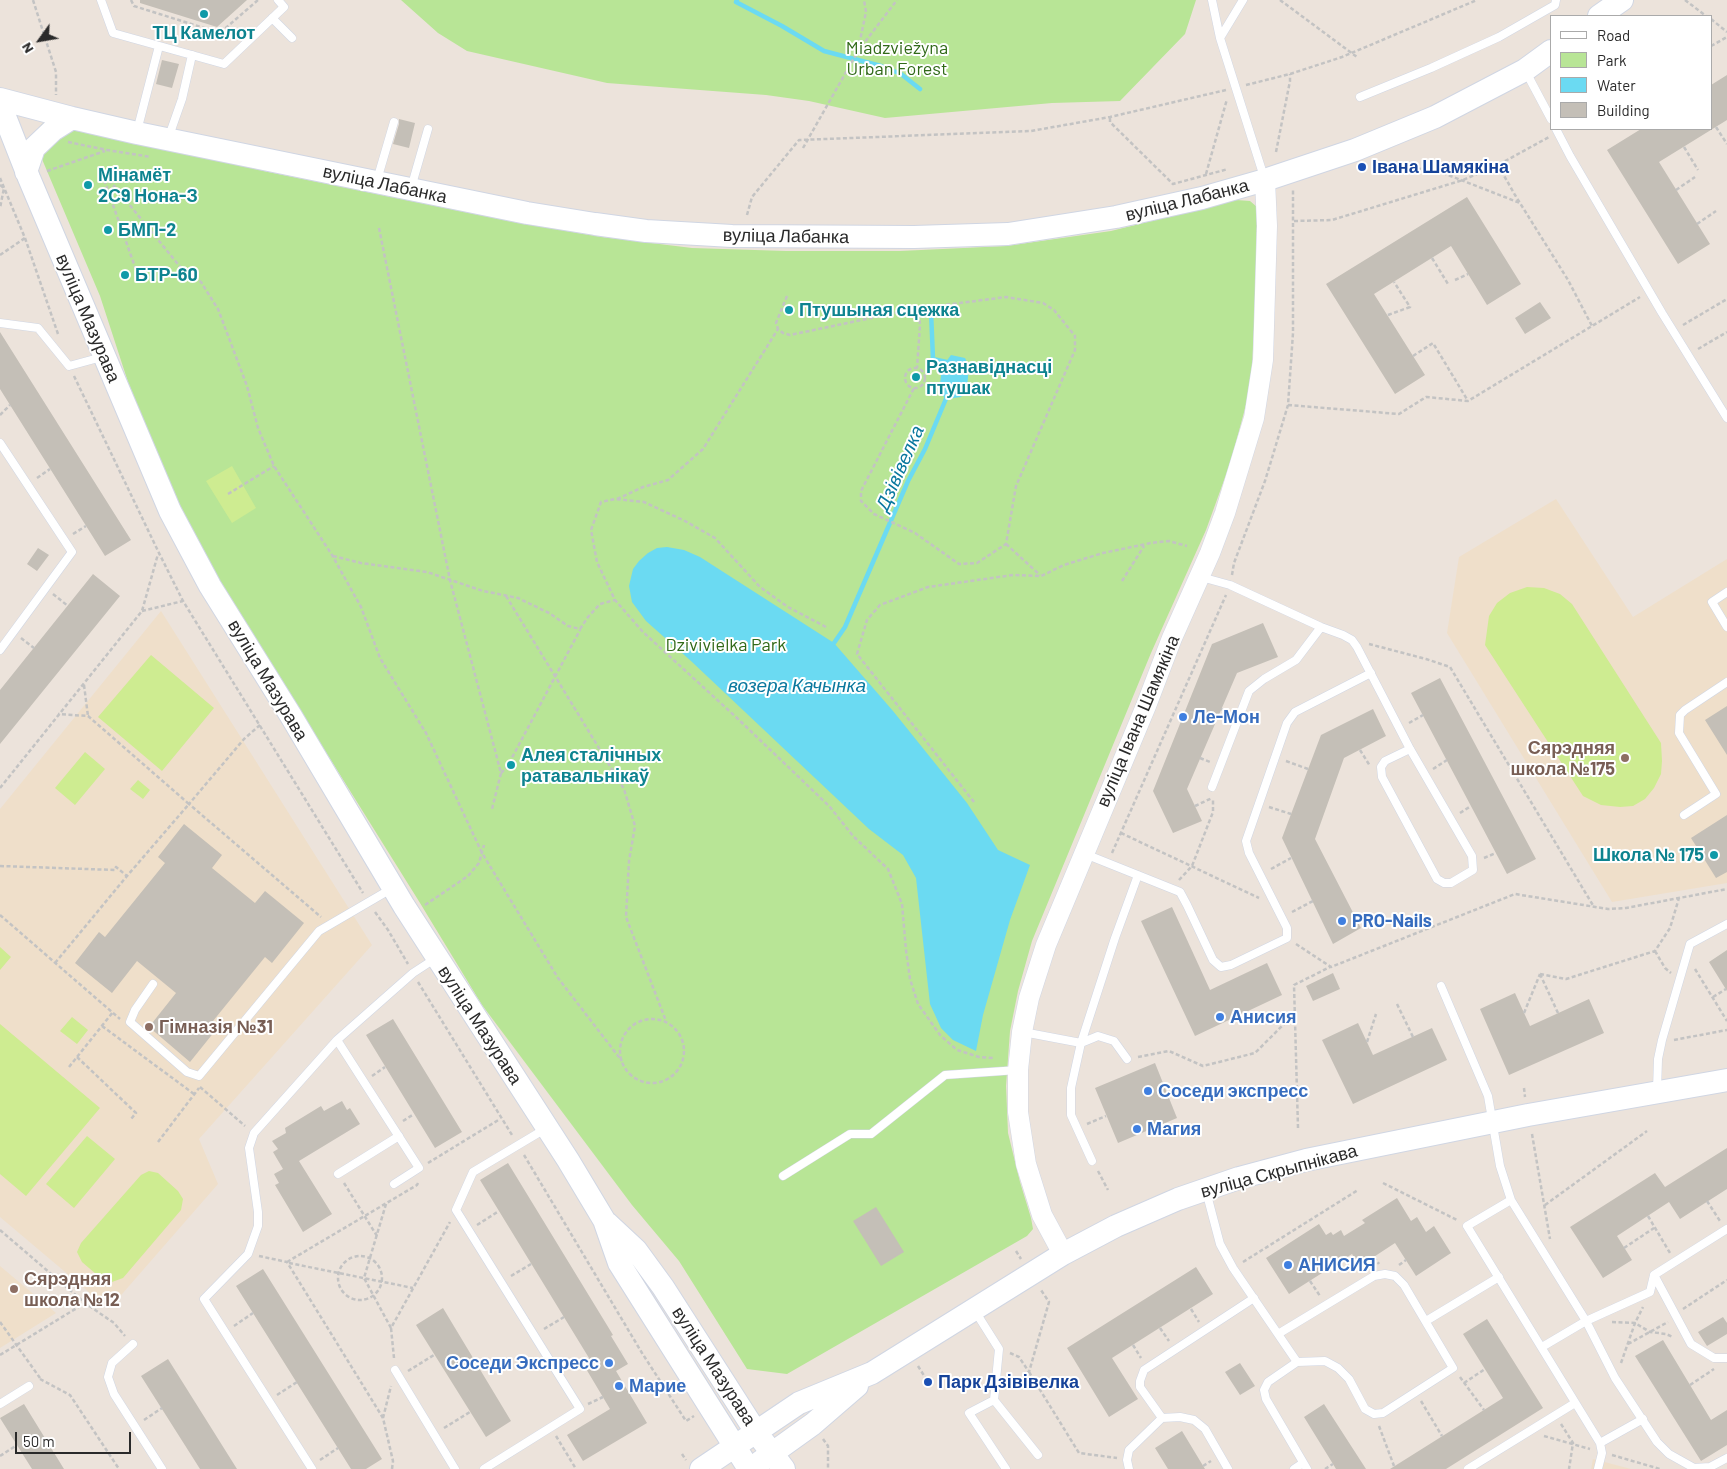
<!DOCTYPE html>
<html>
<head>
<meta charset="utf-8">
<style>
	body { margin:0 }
	#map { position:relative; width:1727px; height:1469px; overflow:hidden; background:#ece3db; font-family:Barlow,sans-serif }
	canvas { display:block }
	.legend { position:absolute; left:1550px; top:15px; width:162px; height:115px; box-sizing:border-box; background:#fff; border:1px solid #aaa; margin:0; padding:6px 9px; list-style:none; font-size:15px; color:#2a2a2a }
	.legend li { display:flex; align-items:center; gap:10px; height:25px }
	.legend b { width:25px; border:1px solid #aaa }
	.north { position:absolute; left:15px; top:15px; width:50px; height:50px; -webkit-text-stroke:4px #fff; paint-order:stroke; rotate:238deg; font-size:14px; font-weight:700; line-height:20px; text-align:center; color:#2a2a2a }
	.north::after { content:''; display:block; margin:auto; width:18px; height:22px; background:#2a2a2a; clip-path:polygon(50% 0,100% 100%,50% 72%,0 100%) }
	.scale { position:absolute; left:15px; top:1432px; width:116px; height:22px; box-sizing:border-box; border:2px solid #2a2a2a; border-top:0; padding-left:6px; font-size:15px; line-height:18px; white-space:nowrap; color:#2a2a2a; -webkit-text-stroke:4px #fff; paint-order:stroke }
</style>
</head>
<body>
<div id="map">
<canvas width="1727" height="1469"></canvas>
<ul class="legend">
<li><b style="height:6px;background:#fff"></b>Road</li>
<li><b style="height:14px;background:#b8e596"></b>Park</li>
<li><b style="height:14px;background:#6bdaf2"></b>Water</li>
<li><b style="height:14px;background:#c4bfb7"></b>Building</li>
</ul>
<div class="north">N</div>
<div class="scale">50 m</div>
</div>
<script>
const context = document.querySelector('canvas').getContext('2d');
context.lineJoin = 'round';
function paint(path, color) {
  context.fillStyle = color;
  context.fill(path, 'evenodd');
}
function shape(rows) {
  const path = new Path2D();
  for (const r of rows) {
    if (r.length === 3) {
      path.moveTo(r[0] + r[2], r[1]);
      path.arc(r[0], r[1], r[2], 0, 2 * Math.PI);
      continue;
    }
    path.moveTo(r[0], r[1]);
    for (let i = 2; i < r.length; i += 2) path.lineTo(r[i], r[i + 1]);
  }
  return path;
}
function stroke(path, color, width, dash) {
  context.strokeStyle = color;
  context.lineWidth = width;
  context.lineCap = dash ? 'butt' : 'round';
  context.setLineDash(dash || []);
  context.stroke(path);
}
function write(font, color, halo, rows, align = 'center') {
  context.font = font + ' Barlow,sans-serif';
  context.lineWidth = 4;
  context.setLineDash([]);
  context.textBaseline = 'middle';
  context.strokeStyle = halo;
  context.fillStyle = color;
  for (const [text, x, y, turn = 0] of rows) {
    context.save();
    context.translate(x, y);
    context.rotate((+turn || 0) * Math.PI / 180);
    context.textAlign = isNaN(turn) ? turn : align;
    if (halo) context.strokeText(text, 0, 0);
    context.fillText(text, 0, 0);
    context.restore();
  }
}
paint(shape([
	[1556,499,1633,617,1727,559,1727,883,1612,902,1447,633,1459,557],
	[161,611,372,945,199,1139,218,1184,109,1309,0,1217,0,809],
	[0,1266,56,1313,0,1348],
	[1593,1459,1631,1469,1591,1469]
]), '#efdfca');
paint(shape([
	[401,0,1196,0,1185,34,1120,101,1052,103,885,118,809,101,766,95,607,83,467,51,438,33],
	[50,120,264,171,514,222,602,237,692,248,786,251,900,251,1006,246,1111,231,1236,200,1250,201,1257,207,1256,292,1251,386,1231,461,1206,530,1151,653,1032,941,1018,991,1010,1031,1006,1086,1008,1133,1020,1182,1031,1218,1033,1229,1027,1236,787,1374,747,1369,679,1261,632,1205,482,1005,420,903,216,576,176,501,128,382,100,296,36,145,36,132,42,124]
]), '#b8e596');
paint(shape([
	[232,466,256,508,232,523,206,481],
	[1527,587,1544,588,1560,594,1572,604,1661,743,1662,761,1661,774,1654,788,1645,799,1633,806,1620,807,1601,805,1583,796,1485,645,1489,616,1497,603,1510,593],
	[151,655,214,708,162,771,98,717],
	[85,752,105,769,75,805,55,788],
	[138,780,150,790,143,799,130,789],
	[0,947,11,957,0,970],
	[72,1017,88,1030,77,1044,60,1031],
	[0,1024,100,1108,26,1196,0,1174],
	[87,1136,115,1159,74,1208,46,1184],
	[149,1171,158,1173,178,1191,183,1199,181,1210,123,1278,112,1282,103,1280,82,1262,77,1252,81,1243,141,1175]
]), '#ceec91');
paint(shape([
	[951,355,965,358,969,366,967,388,961,397,947,399,939,393,942,367],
	[667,547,684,550,700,557,834,643,893,711,967,803,998,850,1030,865,1010,920,983,1015,976,1051,953,1040,941,1028,930,1004,916,878,903,855,869,829,691,661,646,621,632,602,629,586,633,569,639,561,648,553,657,548]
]), '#6bdaf2');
stroke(shape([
	[737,0,736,2,782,26,824,51,881,66,901,74,920,89],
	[931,311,933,359,951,363],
	[834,643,845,627,908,481,925,449,948,394]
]), '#6bdaf2', 4.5);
paint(shape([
	[140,0,247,0,217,27,140,3],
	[162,60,179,64,172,88,156,84],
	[1727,75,1727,120,1659,162,1710,244,1678,264,1607,150,1641,129,1711,129,1711,85],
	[399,119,415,123,409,148,393,144,399,124],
	[1467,197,1521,284,1487,305,1451,246,1374,294,1425,375,1395,394,1326,284],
	[1540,302,1551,318,1525,334,1515,318],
	[0,332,131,540,105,556,0,389],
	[38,548,49,555,37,571,27,564],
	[93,574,120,596,0,744,0,690],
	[1263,623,1278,657,1237,673,1187,789,1202,821,1173,833,1153,791,1212,644],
	[1440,678,1536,859,1507,874,1411,693],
	[1727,706,1727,755,1705,720],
	[1373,709,1386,736,1344,758,1315,839,1361,928,1333,944,1282,838,1321,735],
	[1727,815,1727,872,1716,878,1691,838],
	[184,824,222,855,212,868,255,903,265,891,304,923,272,963,265,957,213,1021,219,1026,190,1062,149,1027,176,993,137,961,112,993,75,963,99,932,105,937,165,863,158,857],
	[1172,907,1210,990,1267,963,1282,995,1195,1036,1141,921],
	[1727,950,1727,991,1709,962],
	[1333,973,1340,989,1313,1001,1306,986],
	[1515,993,1530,1026,1589,999,1604,1033,1509,1075,1480,1009],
	[393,1019,462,1132,435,1148,366,1035],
	[1358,1023,1373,1055,1432,1028,1447,1060,1353,1104,1322,1040],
	[1155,1063,1177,1118,1118,1143,1095,1088],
	[342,1101,347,1110,350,1108,360,1124,299,1161,332,1214,303,1232,275,1185,279,1183,274,1174,283,1169,273,1152,278,1149,272,1141,286,1133,285,1128,321,1106,324,1111],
	[1727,1148,1727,1189,1680,1219,1669,1202,1617,1236,1632,1260,1603,1278,1570,1227,1655,1173,1665,1187],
	[508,1163,613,1335,611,1336,628,1364,616,1371,647,1423,583,1461,567,1435,610,1409,582,1362,589,1358,480,1180],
	[1397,1198,1411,1221,1417,1217,1426,1232,1434,1226,1451,1253,1416,1276,1395,1243,1360,1266,1352,1254,1289,1294,1266,1258,1319,1224,1326,1235,1331,1232,1333,1235,1341,1230,1344,1236,1365,1223,1362,1220],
	[876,1207,904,1252,881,1266,853,1221],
	[1196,1267,1213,1294,1112,1358,1138,1399,1109,1417,1067,1348],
	[263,1269,382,1459,366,1469,351,1469,236,1286],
	[443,1308,511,1421,486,1437,416,1325],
	[1723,1317,1727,1323,1727,1334,1707,1346,1698,1332],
	[1487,1319,1543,1408,1446,1469,1390,1469,1503,1398,1463,1334],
	[1663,1340,1711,1420,1727,1410,1727,1445,1701,1461,1635,1356],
	[168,1359,237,1469,200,1469,141,1376],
	[1240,1363,1255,1386,1240,1395,1225,1372],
	[24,1404,64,1469,32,1469,0,1418],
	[1324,1404,1366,1469,1336,1469,1333,1464,1304,1417],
	[1182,1431,1205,1469,1168,1469,1155,1448]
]), '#c4bfb7');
const service = shape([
	[101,0,113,33,224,64,284,7,278,0],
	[1212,0,1220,38],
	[1243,0,1220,38,1264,177],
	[272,18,292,38],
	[1526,72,1551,119],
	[1360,97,1431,68,1499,37,1555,5,1556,0],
	[1556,129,1570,156,1662,313,1727,418],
	[137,131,159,46],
	[169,136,182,99,192,55],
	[377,180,394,122],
	[411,188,428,129],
	[0,323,38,328,69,366,102,357],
	[0,443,72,552,0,650],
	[1201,577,1230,585,1321,627,1343,635,1352,640,1357,647,1410,749,1472,856,1473,870,1451,883,1444,883,1437,879,1382,777,1381,767,1385,761,1410,749],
	[1727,592,1712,602,1727,627],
	[1212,787,1249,691,1264,679,1296,660,1321,627],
	[1684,815,1716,794,1679,733,1680,715,1685,710,1727,682],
	[1085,854,1180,892,1187,905,1213,960,1221,967,1231,965,1287,938,1287,928,1249,853,1246,841,1287,723,1295,712,1371,673],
	[153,984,135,1010,130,1022,187,1072,199,1076,319,931,391,889],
	[1441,986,1488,1096,1500,1166,1511,1200,1586,1321,1615,1378,1657,1442,1669,1454,1694,1468,1710,1467,1727,1458],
	[1023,1032,1081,1043,1098,1036,1114,1041,1127,1059],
	[337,1040,419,1168,394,1184],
	[1657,1090,1658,1059,1662,1040,1690,944,1727,924],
	[1092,1161,1071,1115,1071,1088,1081,1043,1115,938,1138,875],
	[338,1174,399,1136],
	[783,1176,850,1134,871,1134,945,1075,1018,1070],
	[1206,1191,1220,1244,1233,1268,1297,1362],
	[1511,1200,1467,1226,1600,1443,1602,1453,1598,1469],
	[1654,1275,1691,1344,1714,1358,1727,1358],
	[975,1311,999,1349,994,1400],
	[1426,1321,1499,1277],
	[1278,1334,1374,1276,1385,1274,1395,1276,1404,1285,1453,1368,1383,1413,1374,1414,1365,1409,1349,1379,1338,1368,1325,1361,1297,1362,1268,1382,1264,1390,1266,1399,1307,1469],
	[133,1344,112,1363,108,1377,114,1394,162,1469],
	[1542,1347,1586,1321,1650,1292,1654,1275,1727,1229],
	[395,1370,455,1469],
	[0,1404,29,1386],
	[1162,1418,1140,1387,1140,1381,1144,1370,1254,1298],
	[1600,1443,1643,1419],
	[312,1469,204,1299,248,1254,258,1226,258,1212,249,1148,254,1133,337,1040,413,973,436,958],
	[484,1469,580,1409,456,1210,473,1172,545,1129],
	[1006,1469,969,1413,994,1400,1038,1455],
	[1129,1469,1127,1460,1129,1450,1162,1418,1180,1417,1194,1420,1205,1429,1228,1469],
	[1294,1469,1303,1463],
	[1468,1469,1575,1403]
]);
const tertiary = shape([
	[1063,1254,1042,1215,1026,1164,1018,1112,1018,1070,1022,1032,1029,998,1046,945,1146,706,1172,638,1210,553,1225,513,1254,418,1263,360,1267,226,1265,180]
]);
const secondary = shape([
	[1599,16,1622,0],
	[0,99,72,118,137,133,527,213,595,224,646,231,732,236,914,237,1008,234,1116,217,1202,198,1265,180,1355,150,1435,117,1525,70,1551,51],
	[0,104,29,178,170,511,210,586,291,716,404,906,568,1160,604,1220,619,1263,749,1469],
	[26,172,34,148,53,130,72,118],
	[607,1223,636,1250,663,1287,756,1432,784,1469],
	[760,1462,813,1424,857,1386],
	[701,1469,799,1403,872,1373,1063,1254,1116,1226,1178,1199,1239,1178,1306,1160,1528,1115,1727,1080]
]);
stroke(service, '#d0d6e3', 9);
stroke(tertiary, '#d0d6e3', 21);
stroke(secondary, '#d0d6e3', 24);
stroke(shape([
	[33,0,56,72,56,95],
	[131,0,134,6,220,33,258,0],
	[1280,0,1357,57],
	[1685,0,1706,16],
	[1711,19,1727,32],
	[1711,46,1727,37],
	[858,50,866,12,864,0],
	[1246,85,1290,74,1342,57,1477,0],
	[1110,118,1110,122,1173,184,1228,169],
	[1716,127,1727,144],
	[68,142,107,150,151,157],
	[1684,147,1698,170],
	[803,148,858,51,897,0],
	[1276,152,1290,81,1290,74],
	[1372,164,1400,165,1443,173,1520,203],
	[1498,165,1515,195,1568,280,1592,326],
	[101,170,186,274,201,282,218,309,247,386,258,428,274,466,332,555,361,607,380,658,426,733,482,853,558,978,622,1061],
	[47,171,105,151],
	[102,174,140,281],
	[1206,174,1227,99],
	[0,178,25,238,58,334],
	[0,185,4,188,0,208],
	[1676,190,1695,177],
	[747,215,752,197,799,140,1031,131,1110,117,1226,90],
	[1294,221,1332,220,1463,180,1498,165,1549,137],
	[1697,224,1716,211],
	[379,228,450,580,501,773,492,809],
	[0,255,25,238],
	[1432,258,1448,284],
	[1455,280,1468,274],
	[787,296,776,323,778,329,783,333,790,335,914,309,919,316,920,325,917,368],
	[914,309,1006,297,1043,303,1054,310,1075,336,1075,350,1016,486,1006,544,977,563,959,564,915,533,874,514,861,501,861,491,914,388],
	[1388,315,1410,307,1394,282],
	[1683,325,1727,299],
	[1698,349,1727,332],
	[1413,356,1433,343,1468,401],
	[915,378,10],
	[74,376,159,553,183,601,363,893],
	[1288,405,1399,414,1426,397,1468,401,1640,297],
	[0,415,10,405],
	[37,478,50,469],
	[228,494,274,466],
	[617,499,643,487,668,480,703,449,778,329],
	[73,534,86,526],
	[1006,544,1040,575],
	[333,556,361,563,427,572,483,591,518,598,549,613,568,626,580,629,588,617,600,604,615,600],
	[1232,575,1234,563,1265,481,1288,405,1293,333,1293,190],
	[1122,581,1144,546],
	[53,594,68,606],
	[506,596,624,789,635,826,629,861,626,917,666,1021],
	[142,611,183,601],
	[826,627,788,607,760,587,715,538,685,521,644,502,615,499,601,502,591,530,597,562,615,600,643,632,737,718,830,807,853,836,888,869,902,904,906,950,910,979,918,1004,940,1035,957,1050,979,1057,993,1058],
	[21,638,34,648],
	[1369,644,1426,659,1450,667,1594,907],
	[84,685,88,716],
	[1221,709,1229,712],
	[1409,723,1423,715],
	[260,725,244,739,189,804,321,917],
	[1360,750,1370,766],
	[1200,758,1210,762],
	[1286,761,1308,769],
	[1433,769,1447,760],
	[501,773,507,767,580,630],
	[0,788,142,611,158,554],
	[974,802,857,654,867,620,880,605,928,587,1013,575,1041,576,1064,565,1103,553,1151,543,1169,541,1187,546],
	[1195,806,1212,798],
	[1269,807,1291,814],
	[1460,813,1471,806],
	[1121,833,1259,898],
	[1112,853,1226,595],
	[1484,858,1496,853],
	[0,866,115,870,116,867,127,876],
	[1271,869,1291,858],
	[1179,880,1192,866,1213,812,1213,798],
	[425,905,468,876,479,863,484,845],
	[375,912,388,930,408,964],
	[1292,912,1313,901],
	[0,915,120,1019],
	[1296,944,1331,967,1515,894,1608,909,1626,908,1727,889],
	[1655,951,1665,968,1671,973],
	[55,963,127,876,189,804,88,716,58,714],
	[1695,969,1727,1021],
	[1540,974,1566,979,1655,951,1670,928,1679,898],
	[1540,974,1558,1013],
	[418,982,512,1135],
	[1713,997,1726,989],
	[1397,1004,1413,1037],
	[1524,1013,1540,974],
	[652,1051,32],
	[102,1026,194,1094],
	[1674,1040,1727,1030],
	[1367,1042,1376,1014],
	[77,1057,136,1113,131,1119],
	[1138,1057,1169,1051,1203,1066,1255,1053,1295,1013],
	[69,1067,113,1012],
	[372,1076,385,1067],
	[200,1087,245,1126],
	[1524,1088,1525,1097],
	[403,1121,414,1114],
	[1087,1124,1106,1116],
	[1298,1128,1294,985,1330,967],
	[1532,1134,1550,1239],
	[158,1142,199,1088],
	[524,1155,642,1353,686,1421,694,1416],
	[428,1163,500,1119],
	[1098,1171,1108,1190],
	[344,1183,377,1236],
	[1383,1183,1457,1220],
	[1707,1201,1720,1221],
	[386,1204,364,1278,391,1328],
	[1545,1205,1647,1131],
	[1648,1216,1670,1253],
	[477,1225,499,1211],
	[0,1230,85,1303,114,1323,125,1336],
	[1624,1248,1654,1228],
	[1016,1251,1021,1259],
	[360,1278,22],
	[259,1256,287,1262,383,1418,393,1461,392,1469],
	[1374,1257,1379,1264],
	[287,1262,417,1185,418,1183],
	[1243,1262,1358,1190],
	[289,1263,413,1288],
	[1399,1265,1406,1260],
	[511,1276,531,1264],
	[1310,1281,1320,1296],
	[1191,1309,1199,1322],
	[1683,1309,1727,1280],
	[0,1322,40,1378],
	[1612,1322,1635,1323,1650,1332,1666,1334,1673,1337],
	[234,1326,253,1313],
	[1160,1328,1169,1341],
	[544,1329,564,1317],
	[1628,1344,1668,1322],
	[1133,1345,1141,1358],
	[1010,1353,1019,1357,1029,1372,1049,1302,1041,1290],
	[0,1355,85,1303],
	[394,1358,391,1328,450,1222],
	[1621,1363,1635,1323,1643,1307],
	[918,1366,928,1382],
	[408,1371,434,1355],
	[1029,1372,1079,1453,1117,1458],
	[1460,1377,1484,1410],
	[40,1379,70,1395,119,1469],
	[1464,1383,1485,1369],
	[1690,1385,1714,1369],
	[277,1395,297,1382],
	[1421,1401,1442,1436],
	[588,1404,603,1397],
	[383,1418,391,1386],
	[144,1420,162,1408],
	[1561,1424,1573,1443,1569,1469],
	[1379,1426,1394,1466],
	[444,1428,470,1412],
	[556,1436,576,1469],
	[1544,1436,1590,1449],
	[823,1439,828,1446,828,1469],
	[682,1454,686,1460],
	[1612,1455,1660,1469],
	[0,1456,17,1445],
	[320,1460,338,1448],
	[1203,1466,1211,1461],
	[1325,1469,1333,1464]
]), '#c3c3c3', 2.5, [4, 2.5]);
stroke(service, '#fff', 8);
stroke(tertiary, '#fff', 20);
stroke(secondary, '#fff', 22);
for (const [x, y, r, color] of [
	[204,14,5,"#0f9aa8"],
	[1362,167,5,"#1a4fb4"],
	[88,185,5,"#0f9aa8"],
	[108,230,5,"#0f9aa8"],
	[125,275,5,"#0f9aa8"],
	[789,310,5,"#0f9aa8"],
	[916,377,5,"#0f9aa8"],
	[1183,717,5,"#3f7fe0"],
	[1625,758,5,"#8d6e63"],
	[511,765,5,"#0f9aa8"],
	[1714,855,5,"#0f9aa8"],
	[1342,921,5,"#3f7fe0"],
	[1220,1017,5,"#3f7fe0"],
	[149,1027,5,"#8d6e63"],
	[1148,1091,5,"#3f7fe0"],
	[1137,1129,5,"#3f7fe0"],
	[1288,1265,5,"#3f7fe0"],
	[14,1289,5,"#8d6e63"],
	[609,1363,5,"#3f7fe0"],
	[928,1382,5,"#1a4fb4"],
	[619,1386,5,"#3f7fe0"]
]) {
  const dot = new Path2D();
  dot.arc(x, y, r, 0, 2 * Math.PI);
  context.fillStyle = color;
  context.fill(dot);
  stroke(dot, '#fff', 2);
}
write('bold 18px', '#0d838f', '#fff', [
	["ТЦ Камелот",204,33,"center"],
	["Мінамёт",98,175],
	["2С9 Нона-З",98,196],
	["БМП-2",118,230],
	["БТР-60",135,275],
	["Птушыная сцежка",799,310],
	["Разнавіднасці",926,367],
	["птушак",926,388],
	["Алея сталічных",521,755],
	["ратавальнікаў",521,776],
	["Школа № 175",1704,855,"right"]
], 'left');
write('18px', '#306918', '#fff', [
	["Miadzviežyna",897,48],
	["Urban Forest",897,69],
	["Dzivivielka Park",726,645]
]);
write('bold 18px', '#164399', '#fff', [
	["Івана Шамякіна",1372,167],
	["Парк Дзівівелка",938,1382]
], 'left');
write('18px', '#2a2a2a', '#fff', [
	["вуліца Лабанка",385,184,12],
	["вуліца Лабанка",1187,200,-14],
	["вуліца Лабанка",786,236,1],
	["вуліца Мазурава",88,318,67],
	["вуліца Мазурава",268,680,59],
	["вуліца Івана Шамякіна",1138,721,-67],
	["вуліца Мазурава",480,1025,57],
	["вуліца Скрыпнікава",1279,1171,-15],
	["вуліца Мазурава",714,1366,57]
]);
write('bold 18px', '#366cbe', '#fff', [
	["Ле-Мон",1193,717],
	["PRO-Nails",1352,921],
	["Анисия",1230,1017],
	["Соседи экспресс",1158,1091],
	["Магия",1147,1129],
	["АНИСИЯ",1298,1265],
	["Соседи Экспресс",599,1363,"right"],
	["Марие",629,1386]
], 'left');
write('bold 18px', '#785e54', '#fff', [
	["Сярэдняя",1615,748,"right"],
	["школа №175",1615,769,"right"],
	["Гімназія №31",159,1027],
	["Сярэдняя",24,1279],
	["школа №12",24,1300]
], 'left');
write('italic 19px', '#0a789e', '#fff', [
	["Дзівівелка",900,468,-66],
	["возера Качынка",797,686]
]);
</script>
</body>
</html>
